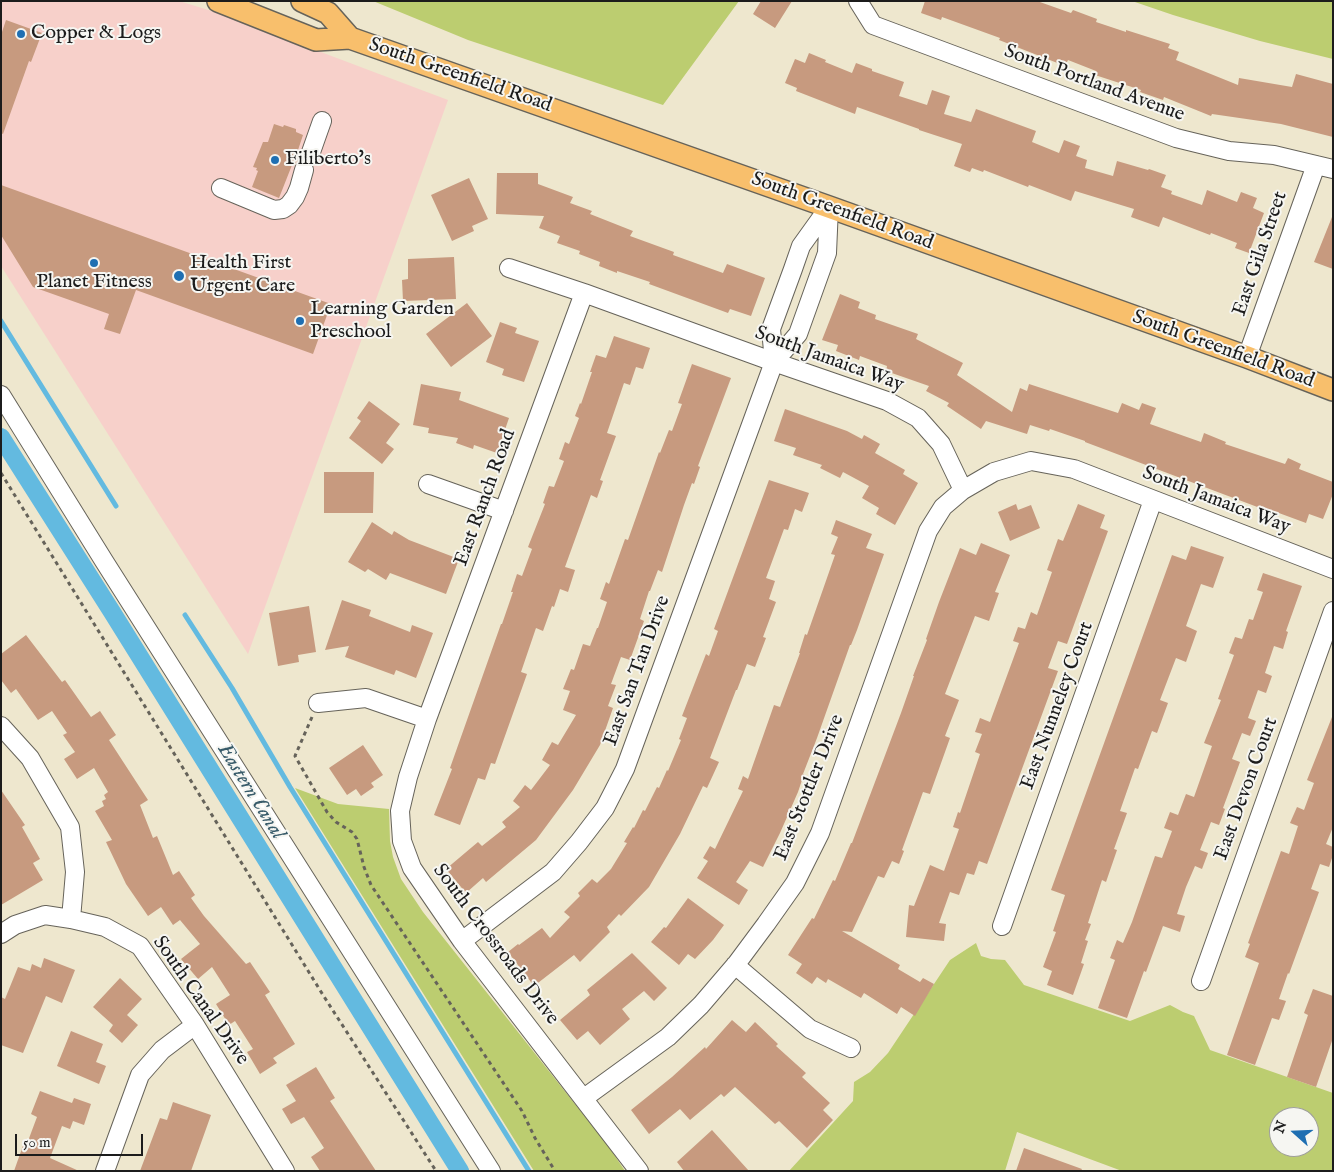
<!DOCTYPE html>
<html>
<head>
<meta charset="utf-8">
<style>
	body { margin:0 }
	#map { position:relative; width:1334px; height:1172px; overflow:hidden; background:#eee7ce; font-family:"IM FELL English",serif }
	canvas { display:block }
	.frame { position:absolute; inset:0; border:2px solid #1c1c1c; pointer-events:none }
	.north { position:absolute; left:1269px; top:1107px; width:50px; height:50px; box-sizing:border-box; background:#f6f6f2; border:1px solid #9f9f9c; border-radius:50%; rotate:290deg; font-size:14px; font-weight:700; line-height:20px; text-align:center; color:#1c1c1c }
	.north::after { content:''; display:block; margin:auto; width:18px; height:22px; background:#1f6fb2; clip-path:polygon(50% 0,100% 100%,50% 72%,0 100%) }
	.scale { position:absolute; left:15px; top:1134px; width:128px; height:22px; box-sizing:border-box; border:2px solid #1c1c1c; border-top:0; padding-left:6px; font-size:15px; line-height:18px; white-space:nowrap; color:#1c1c1c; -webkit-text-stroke:4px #f6f6f2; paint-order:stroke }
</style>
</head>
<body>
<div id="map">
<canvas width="1334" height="1172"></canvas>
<div class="frame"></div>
<div class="north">N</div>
<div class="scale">50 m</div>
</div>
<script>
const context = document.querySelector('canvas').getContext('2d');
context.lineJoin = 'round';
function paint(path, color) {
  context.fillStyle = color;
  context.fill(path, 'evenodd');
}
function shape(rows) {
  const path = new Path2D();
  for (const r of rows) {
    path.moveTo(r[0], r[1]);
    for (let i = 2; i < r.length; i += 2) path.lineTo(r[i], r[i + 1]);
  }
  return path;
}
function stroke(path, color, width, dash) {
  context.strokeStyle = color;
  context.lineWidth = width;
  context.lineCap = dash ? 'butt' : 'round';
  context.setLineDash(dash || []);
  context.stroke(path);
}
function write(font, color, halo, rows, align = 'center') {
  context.font = font + ' "IM FELL English",serif';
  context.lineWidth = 4;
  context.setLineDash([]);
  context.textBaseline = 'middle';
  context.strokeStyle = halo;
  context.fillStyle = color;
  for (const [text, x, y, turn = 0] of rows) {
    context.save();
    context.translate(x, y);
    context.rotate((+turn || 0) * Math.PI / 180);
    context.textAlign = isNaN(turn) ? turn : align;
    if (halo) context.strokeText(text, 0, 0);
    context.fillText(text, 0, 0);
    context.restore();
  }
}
paint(shape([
	[1,1,179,1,215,12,448,100,248,654,1,266]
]), '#f7d0ca');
paint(shape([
	[373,1,739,1,663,105,468,40],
	[1132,1,1333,1,1333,59,1260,41,1173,15],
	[295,788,338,804,389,809,390,841,393,857,401,879,423,912,609,1147,625,1171,534,1171],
	[976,943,981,956,991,959,1005,960,1024,985,1130,1021,1170,1005,1183,1012,1194,1016,1210,1050,1333,1093,1333,1171,1122,1171,1017,1132,1005,1171,789,1171,853,1101,854,1082,870,1072,888,1053,950,960],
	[1279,1117,1309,1117,1309,1147,1279,1147]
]), '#bccd70');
stroke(shape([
	[1,321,116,506],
	[185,615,232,688,290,787,529,1171]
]), '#63bae0', 5);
stroke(shape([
	[1,437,112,612,460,1171]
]), '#63bae0', 18);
paint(shape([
	[761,1,792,1,775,28,753,14],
	[925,1,1037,1,1071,13,1073,10,1097,19,1096,22,1126,32,1126,30,1170,44,1168,48,1179,52,1176,60,1238,85,1239,78,1292,87,1296,74,1333,84,1333,137,1281,124,1212,114,1211,116,1164,97,1163,100,1140,92,1141,90,1095,75,1096,71,1068,60,1065,66,999,40,1000,38,942,17,941,20,921,13],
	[6,20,42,33,31,62,29,61,3,134,1,133,1,35],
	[809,53,826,60,825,62,852,73,856,63,872,69,872,71,904,82,899,96,927,105,932,90,950,96,944,114,971,122,976,109,1036,131,1032,142,1059,153,1064,140,1080,146,1076,156,1087,160,1085,168,1113,176,1117,161,1148,170,1149,169,1166,175,1161,187,1172,191,1171,194,1202,205,1207,190,1237,202,1241,192,1257,198,1253,208,1264,213,1249,253,1235,248,1237,243,1211,233,1210,235,1163,217,1159,227,1131,217,1134,209,1075,191,1071,201,1029,185,1028,187,984,170,983,172,972,168,970,172,954,166,962,144,919,130,919,129,857,107,855,114,796,91,797,88,785,83,795,59,805,63],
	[274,124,283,127,284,125,296,129,296,132,303,135,298,150,300,151,300,156,301,160,297,162,294,166,292,165,279,198,252,187,258,171,256,170,257,168,253,167,263,142,268,142],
	[497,173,538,173,538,184,573,197,570,203,592,211,590,214,633,231,630,236,674,252,673,255,723,273,727,264,765,278,751,316,730,309,728,313,649,284,650,282,617,271,617,273,599,266,600,262,579,254,580,251,557,243,560,236,539,228,544,216,496,214],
	[469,178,488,219,472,226,474,231,452,241,431,195],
	[1,185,331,304,313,354,136,290,120,334,104,329,109,314,33,287,1,235],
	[1332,217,1333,217,1333,269,1314,262],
	[454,257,456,299,403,301,402,280,408,279,408,259],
	[840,294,860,302,858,308,876,315,875,319,918,334,916,339,963,363,957,375,1012,412,1020,388,1027,391,1029,384,1118,413,1122,403,1139,410,1142,403,1156,408,1150,424,1201,442,1204,433,1226,442,1225,444,1285,464,1288,458,1301,464,1299,469,1333,482,1333,494,1323,519,1309,514,1306,523,1268,509,1268,511,1085,442,1085,441,1050,429,1049,431,1030,425,1027,434,986,421,981,429,947,406,949,403,926,391,929,386,886,371,887,366,860,356,859,360,836,351,838,345,822,340],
	[467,303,492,336,451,367,426,334],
	[500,322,517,328,515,333,539,341,524,382,502,375,504,369,486,362],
	[614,336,650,348,643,369,636,367,630,385,624,383,607,433,616,436,600,480,603,481,597,498,591,495,565,567,575,570,568,592,560,589,554,607,552,606,543,631,536,628,521,672,527,674,495,764,491,763,485,780,478,778,460,825,434,815,452,769,450,768,501,624,502,624,513,592,511,592,517,574,522,576,532,549,528,547,545,504,543,503,549,486,554,487,564,461,559,459,565,442,569,444,579,418,575,416,580,403,581,404,592,372,590,372,596,355,606,358],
	[692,364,731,378,698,466,700,467,694,484,692,483,684,505,662,572,658,570,650,591,649,591,640,619,644,621,630,660,621,657,611,684,616,685,608,706,613,708,600,745,573,790,536,840,486,882,483,878,466,893,446,869,478,842,482,846,506,827,502,822,520,807,513,801,525,785,531,790,550,765,542,760,552,742,558,745,576,715,563,710,570,691,563,689,571,669,574,670,583,644,590,646,597,628,598,628,607,602,600,599,606,582,609,584,625,539,628,540,659,452,660,453,669,430,672,431,682,404,678,403],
	[421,384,461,392,459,400,509,418,497,453,474,445,473,449,456,443,458,438,428,433,429,428,413,425],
	[369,401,400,424,386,443,394,449,382,464,349,438,361,421,357,418],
	[785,409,847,431,862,439,864,435,880,444,875,453,905,470,903,474,918,483,895,525,876,514,879,508,862,498,869,486,843,472,840,478,820,468,822,465,793,455,796,448,774,441],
	[324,472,374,472,373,513,324,513],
	[769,480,809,493,802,512,795,509,788,530,784,529,766,578,775,581,769,599,776,602,763,637,766,638,755,667,747,664,737,690,736,690,710,758,719,762,707,788,703,786,680,834,649,887,621,916,619,914,607,927,610,932,580,962,574,955,534,986,508,952,518,944,519,945,542,928,550,938,570,917,564,912,580,896,578,893,592,879,597,883,611,869,627,843,624,842,633,827,634,828,643,810,645,811,657,787,659,788,667,770,668,771,681,740,679,739,687,718,682,716,706,654,709,656,718,631,714,629],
	[1016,504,1018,510,1031,505,1040,528,1010,541,998,512],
	[1078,504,1105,515,1100,528,1108,531,1067,644,1058,641,1048,668,1058,671,987,864,979,861,974,875,967,873,959,895,950,892,939,923,946,924,944,941,906,937,909,905,914,906,930,865,944,871,959,829,953,827,958,812,960,813,980,754,975,752,982,734,975,732,980,718,990,722,1019,643,1013,641,1018,627,1025,629,1031,612,1037,615,1052,572,1047,570,1058,539,1063,541],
	[836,520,872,534,866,548,884,554,857,630,851,645,850,645,817,738,803,774,804,774,798,792,780,833,763,867,750,861,736,882,748,890,739,905,697,878,708,861,703,858,710,846,715,849,743,791,738,789,743,776,748,779,774,705,780,707,800,653,799,653,805,634,807,635,835,555,831,554,838,537,831,534],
	[372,522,392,535,394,531,409,540,459,559,446,594,390,573,386,580,368,569,365,572,348,562],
	[981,543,1010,555,995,592,999,593,989,621,975,616,945,694,959,700,945,736,950,738,930,794,923,792,902,850,904,851,899,864,892,861,884,878,878,876,852,932,842,931,900,965,898,969,920,982,923,978,934,984,915,1016,901,1007,897,1014,864,993,861,998,828,979,826,983,817,977,812,984,796,973,802,964,788,955,812,918,814,919,833,880,835,881,851,843,852,843,901,713,914,676,913,676,927,640,926,639,939,602,960,548,976,555],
	[1191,546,1224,557,1213,588,1201,584,1186,626,1197,631,1186,662,1176,658,1160,700,1168,703,1157,733,1152,731,1138,769,1135,768,1120,811,1127,813,1114,849,1117,850,1106,882,1102,880,1088,923,1091,924,1085,940,1088,941,1081,963,1084,964,1073,995,1047,985,1052,971,1043,967,1056,932,1053,931,1065,895,1051,890,1172,555,1186,560],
	[1263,573,1302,586,1286,631,1288,632,1283,649,1274,646,1265,673,1272,676,1266,693,1258,690,1248,718,1256,721,1250,736,1242,733,1232,759,1240,762,1223,808,1225,809,1219,825,1211,822,1200,850,1208,853,1202,869,1195,866,1186,887,1177,914,1185,916,1180,932,1163,926,1146,972,1144,971,1127,1018,1098,1008,1115,960,1110,958,1117,940,1123,943,1132,922,1155,856,1162,858,1172,831,1164,828,1170,812,1178,815,1186,794,1194,797,1212,746,1204,743,1221,700,1218,699,1234,655,1229,653,1235,637,1242,639,1249,619,1253,620,1263,592,1257,590],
	[342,600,371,610,369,616,410,632,412,625,433,633,416,678,396,670,394,675,345,657,349,646,325,650],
	[309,606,316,652,298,655,299,662,278,666,269,613],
	[26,635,62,682,65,680,91,717,100,711,116,735,109,740,148,800,140,805,153,838,157,836,173,875,179,871,195,895,191,898,204,916,246,964,250,962,270,992,265,995,295,1044,273,1058,277,1063,260,1074,247,1052,253,1049,235,1021,229,1025,216,1004,230,995,212,967,198,979,181,959,200,944,180,920,173,925,161,907,148,916,126,884,106,842,112,840,95,811,104,806,102,801,106,799,104,795,108,792,94,768,77,779,64,759,75,752,63,735,67,733,52,711,38,720,16,689,11,693,1,680,1,654],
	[1332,717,1333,717,1333,827,1326,844,1333,847,1333,855,1329,867,1320,864,1311,889,1319,892,1289,974,1288,973,1279,999,1286,1001,1279,1020,1272,1018,1255,1065,1227,1055,1259,963,1245,957,1250,944,1248,943,1281,851,1289,854,1298,826,1290,823,1297,807,1304,810,1314,783,1307,780],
	[363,745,383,775,371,783,374,787,361,796,356,789,347,795,329,768],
	[1,790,25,825,22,827,40,859,33,863,43,880,1,905],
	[688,898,724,925,713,940,695,959,688,954,679,965,651,942,664,927,666,928],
	[632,953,667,988,654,1001,644,991,622,1009,630,1019,600,1045,588,1031,577,1040,560,1020,590,995,587,990],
	[44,958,75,970,62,1003,46,996,23,1053,1,1045,1,997,5,999,18,967,30,971,32,964,41,968],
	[120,978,142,999,127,1015,138,1025,122,1043,109,1031,113,1025,93,1007],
	[1313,989,1333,996,1333,1038,1316,1087,1287,1077,1308,1015,1304,1013],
	[732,1020,746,1032,755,1022,778,1044,776,1046,806,1073,802,1077,830,1103,823,1110,833,1120,807,1148,779,1121,775,1124,735,1087,724,1097,721,1094,690,1120,680,1109,649,1134,631,1110,672,1077,705,1047,706,1049],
	[71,1031,103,1044,96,1062,106,1066,99,1084,57,1066],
	[316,1067,335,1098,330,1101,376,1171,320,1171,311,1157,324,1148,304,1117,291,1124,282,1109,296,1101,286,1085],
	[40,1091,72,1103,74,1098,91,1104,84,1125,73,1121,70,1129,62,1126,50,1158,79,1171,14,1171,25,1140,28,1141,37,1117,31,1114],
	[173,1102,211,1115,191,1171,140,1171,160,1118,167,1120],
	[712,1130,749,1171,684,1171,677,1162],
	[1024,1148,1082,1169,1081,1171,1016,1171]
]), '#c79a7f');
const minor = shape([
	[858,1,873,25,1176,138,1229,151,1274,155,1333,169],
	[310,155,322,121],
	[221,188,274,210,283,209,289,205,295,197,299,188,304,170],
	[509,268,584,293,774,362,887,401,918,418,941,444,963,490,994,472,1031,461,1074,469,1333,569],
	[584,293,427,719,408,777,400,811,402,841,412,868,462,941,639,1171],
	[1247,357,1316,165],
	[774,362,771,329,793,269,801,246,829,207],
	[1,395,104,561,491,1171],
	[428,484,504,511],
	[318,703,366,698,427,719],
	[1,726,30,758,70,827,75,872,71,919,105,927,140,946,195,1025,285,1171],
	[1002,926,1153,500],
	[1,934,15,925,45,915,71,919],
	[462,941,553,872,579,842,605,808,625,769,774,362,798,334,827,253,829,207],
	[735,965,810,1029,851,1048],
	[1201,981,1333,611],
	[584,1098,668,1037,701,1005,737,963,766,924,795,883,820,833,928,531,943,507,963,490],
	[105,1171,140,1075,162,1050,195,1025]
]);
const major = shape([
	[218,1,316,40,350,38,829,207,1247,357,1333,390],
	[302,1,328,13,350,38]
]);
stroke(minor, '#66635a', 20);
stroke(major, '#66635a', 24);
stroke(shape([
	[1,473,323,995,436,1171],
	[312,717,295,756,327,812,336,822,352,832,357,839,364,867,371,885,522,1111,535,1138,555,1171]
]), '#66635a', 3, [4, 4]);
stroke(minor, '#fff', 18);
stroke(major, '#f8bf6c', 21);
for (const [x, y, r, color] of [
	[21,34,5,"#1f6fb2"],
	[275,160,5,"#1f6fb2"],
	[94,263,5,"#1f6fb2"],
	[179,276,6,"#1f6fb2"],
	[300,321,5,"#1f6fb2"]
]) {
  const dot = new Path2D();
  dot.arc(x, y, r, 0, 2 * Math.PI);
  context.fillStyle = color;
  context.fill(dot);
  stroke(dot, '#f6f6f2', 2);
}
write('20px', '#1c1c1c', '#f6f6f2', [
	["Copper & Logs",31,34],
	["Filiberto's",285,160],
	["Health First",190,264],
	["Urgent Care",190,287],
	["Planet Fitness",94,283,"center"],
	["Learning Garden",310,310],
	["Preschool",310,333]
], 'left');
write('20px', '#1c1c1c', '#f6f6f2', [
	["South Greenfield Road",460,76,19],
	["South Portland Avenue",1094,84,20],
	["South Greenfield Road",842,212,20],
	["East Gila Street",1261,254,-71],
	["South Greenfield Road",1223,350,20],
	["South Jamaica Way",829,360,20],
	["East Ranch Road",486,498,-70],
	["South Jamaica Way",1216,501,21],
	["East San Tan Drive",638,671,-70],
	["East Nunneley Court",1058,706,-70],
	["East Stottler Drive",810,788,-68],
	["East Devon Court",1247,789,-70],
	["South Crossroads Drive",495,945,53],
	["South Canal Drive",200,1001,55]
]);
write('italic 21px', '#385b6a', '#f6f6f2', [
	["Eastern Canal",250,792,58]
]);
</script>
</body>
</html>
